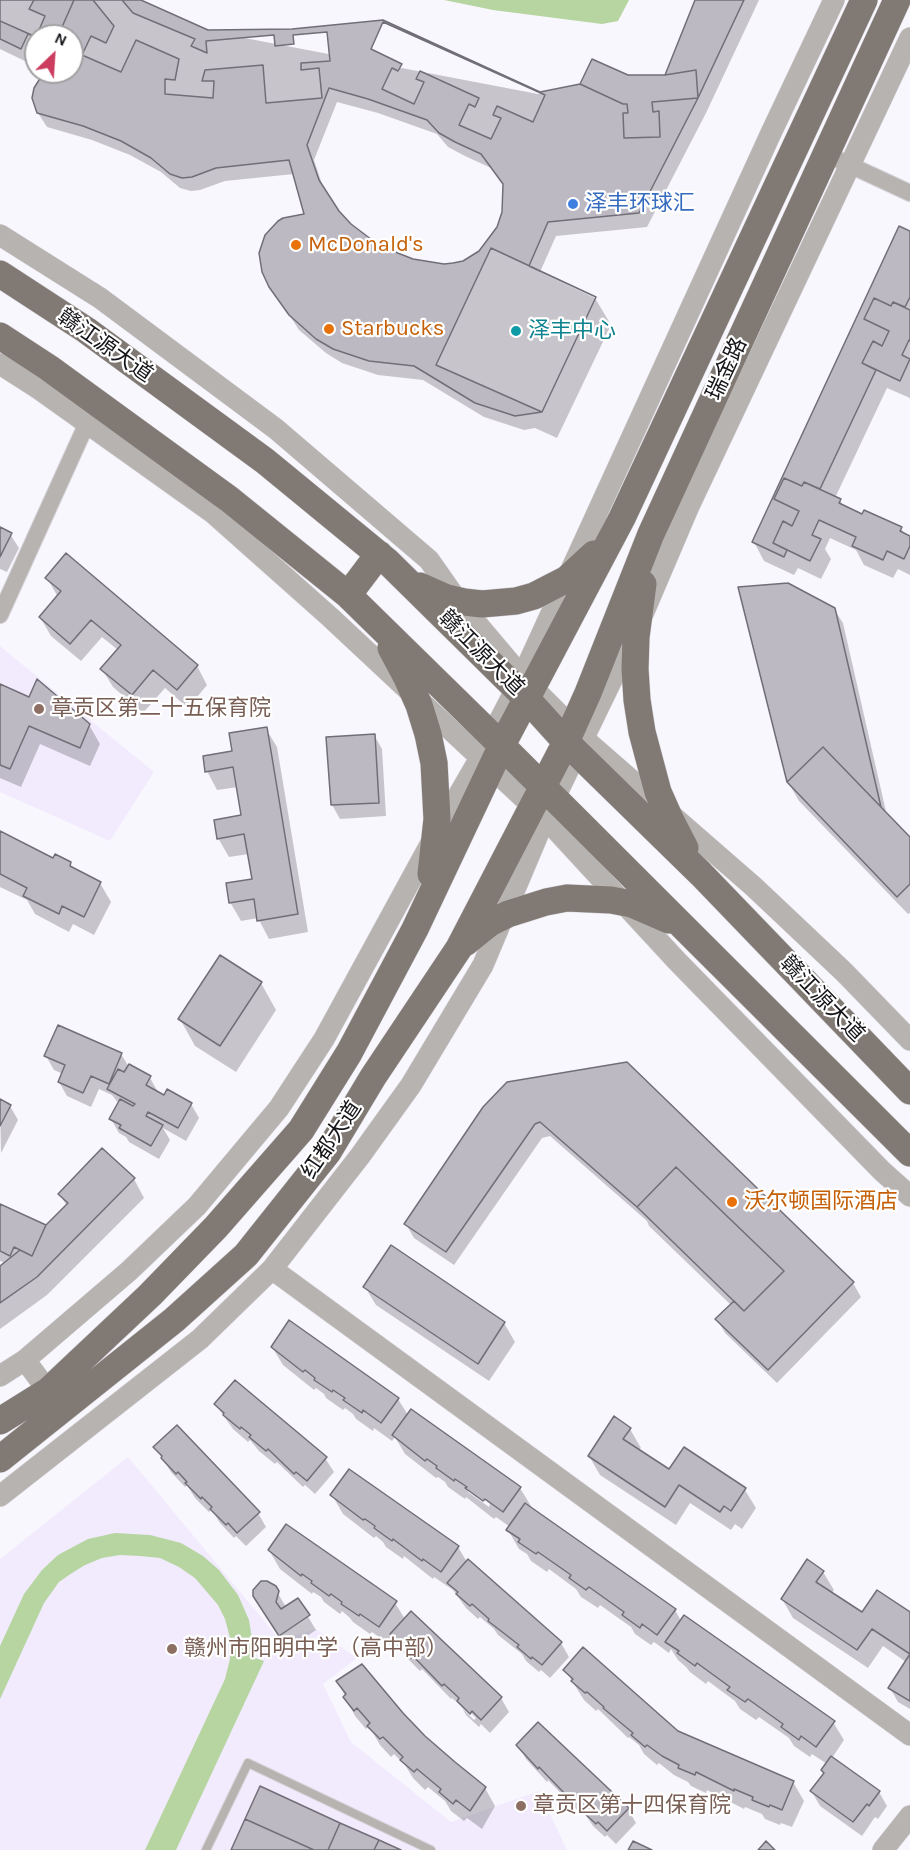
<!DOCTYPE html>
<html>
<head>
<meta charset="utf-8">
<style>
	body { margin:0 }
	#map { position:relative; width:910px; height:1850px; overflow:hidden; background:#f9f7fe; font-family:Karla,sans-serif }
	canvas { display:block }
	.north { position:absolute; left:24px; top:24px; width:60px; height:60px; box-sizing:border-box; background:#fff; border:2px solid #a1a1a3; border-radius:50%; rotate:25deg; font-size:16px; font-weight:700; line-height:24px; text-align:center; color:#151418 }
	.north::after { content:''; display:block; margin:auto; width:21px; height:27px; background:#cc3d60; clip-path:polygon(50% 0,100% 100%,50% 72%,0 100%) }
</style>
</head>
<body>
<div id="map">
<canvas width="910" height="1850"></canvas>
<div class="north">N</div>
</div>
<script>
const context = document.querySelector('canvas').getContext('2d');
context.lineJoin = 'round';
function paint(path, color) {
  context.fillStyle = color;
  context.fill(path, 'evenodd');
}
function shape(rows) {
  const path = new Path2D();
  for (const r of rows) {
    path.moveTo(r[0], r[1]);
    for (let i = 2; i < r.length; i += 2) path.lineTo(r[i], r[i + 1]);
  }
  return path;
}
function stroke(path, color, width, dash) {
  context.strokeStyle = color;
  context.lineWidth = width;
  context.lineCap = dash ? 'butt' : 'round';
  context.setLineDash(dash || []);
  context.stroke(path);
}
function write(font, color, halo, rows, align = 'center') {
  context.font = font + ' Karla,"Noto Sans SC",sans-serif';
  context.lineWidth = 4.5;
  context.setLineDash([]);
  context.textBaseline = 'middle';
  context.strokeStyle = halo;
  context.fillStyle = color;
  for (const [text, x, y, turn = 0] of rows) {
    context.save();
    context.translate(x, y);
    context.rotate((+turn || 0) * Math.PI / 180);
    context.textAlign = isNaN(turn) ? turn : align;
    if (halo) context.strokeText(text, 0, 0);
    context.fillText(text, 0, 0);
    context.restore();
  }
}
paint(shape([
	[0,646,154,772,110,841,0,792],
	[128,1457,280,1640,316,1629,357,1658,323,1684,351,1742,451,1822,539,1791,567,1850,0,1850,0,1559]
]), '#f1ebfd');
paint(shape([
	[444,0,629,0,618,21,602,24,493,10],
	[115,1533,150,1535,181,1543,203,1556,219,1570,238,1595,249,1620,253,1645,252,1657,264,1661,176,1850,145,1850,225,1679,230,1659,230,1638,225,1619,218,1605,195,1578,179,1567,160,1558,140,1556,120,1555,102,1558,85,1565,72,1573,59,1582,44,1603,0,1699,0,1646,24,1594,42,1570,58,1555,88,1539]
]), '#b6d5a0');
paint(shape([
	[0,0,138,0,208,31,538,94,628,77,666,77,696,0,759,0,706,113,647,227,556,236,540,272,595,298,611,325,557,438,535,428,524,430,484,417,423,380,378,375,342,363,326,353,299,330,271,287,306,216,294,174,225,181,200,190,191,191,180,188,161,172,130,155,92,140,47,127,38,113,46,72,72,72,72,36,36,36,36,50,35,50,29,63,0,49],
	[337,102,378,113,437,134,448,147,465,156,491,168,504,186,503,212,498,228,480,252,463,262,444,265,413,261,379,247,350,225,326,196,314,160],
	[910,233,910,398,887,388,835,498,840,500,844,507,863,516,901,528,905,535,910,537,910,575,898,569,893,578,864,565,856,550,830,538,825,549,831,559,821,579,798,568,794,575,764,561,754,542],
	[0,529,10,534,19,548,7,572,0,569],
	[47,578,197,666,207,685,188,708,165,688,143,713,113,687,102,669,118,650,102,637,81,661,51,636,40,617,58,597],
	[834,609,843,623,887,816,910,840,910,913,908,914,799,801,788,782],
	[827,741,830,743,789,782],
	[0,686,89,725,100,744,90,766,40,744,21,787,0,778],
	[266,729,277,747,308,932,269,939,258,918,241,921,230,902,253,880,249,854,229,857,218,838,243,817,238,787,217,790,207,771],
	[374,735,382,749,386,816,340,819,332,805],
	[0,832,54,860,70,864,74,870,100,883,111,902,94,935,73,924,69,932,35,914,27,900,0,887],
	[261,983,276,1010,236,1072,195,1046,180,1019],
	[121,1054,129,1067,150,1078,158,1092,157,1093,191,1104,199,1118,186,1141,163,1128,170,1140,159,1159,129,1142,126,1137,119,1133,111,1119,119,1104,112,1095,99,1089,91,1107,67,1096,59,1082,63,1074,54,1070,46,1056],
	[626,1064,853,1283,861,1297,777,1383,725,1333,717,1319,732,1306,649,1226,647,1221,550,1136,542,1138,454,1265,414,1238,406,1224,485,1108],
	[0,1101,10,1106,18,1120,1,1153],
	[102,1150,134,1179,144,1198,47,1295,0,1329,0,1268,6,1263,0,1261,0,1206,46,1227,67,1206,60,1195],
	[391,1247,504,1323,515,1342,489,1381,376,1305,365,1287],
	[272,1347,398,1399,408,1415,520,1488,531,1506,530,1508,675,1610,681,1621,833,1722,844,1740,832,1758,879,1792,887,1806,878,1819,875,1817,862,1836,820,1806,812,1792,825,1774,827,1764,812,1754,810,1757,794,1746,789,1738,759,1717,756,1720,740,1709,735,1701,708,1681,706,1684,690,1672,686,1667,678,1660,671,1649,669,1653,654,1642,651,1645,635,1634,631,1627,600,1605,598,1608,581,1597,576,1589,549,1569,547,1572,531,1561,527,1554,519,1549,508,1530,510,1527,496,1517,494,1519,466,1497,465,1499,448,1487,445,1482,438,1477,436,1478,405,1454,395,1437,392,1441,374,1428,373,1431,356,1419,353,1414,345,1408,343,1410,326,1398,324,1394,316,1388,314,1390,283,1365],
	[468,1488,490,1504,489,1507,468,1492],
	[216,1405,325,1458,334,1472,315,1494,305,1485,303,1487,277,1462,275,1464,259,1451,250,1440,248,1442,233,1429],
	[630,1429,641,1448,638,1451,669,1471,745,1490,756,1508,742,1529,735,1524,731,1530,690,1503,676,1525,600,1475,589,1456],
	[155,1447,258,1513,266,1527,246,1546,236,1536,234,1538,220,1523,215,1515,211,1510,209,1512,195,1498,187,1485,185,1487,171,1472],
	[349,1471,458,1547,467,1562,561,1643,569,1657,550,1678,541,1670,539,1672,526,1661,522,1654,498,1635,494,1629,480,1617,478,1619,466,1608,453,1590,434,1577,433,1579,404,1556,403,1559,386,1547,383,1542,376,1536,374,1538,343,1514,332,1495],
	[269,1550,395,1603,405,1619,501,1698,509,1712,490,1733,481,1724,479,1727,466,1715,461,1706,452,1698,451,1699,422,1669,420,1671,408,1659,394,1639,390,1645,372,1632,370,1634,353,1622,350,1618,342,1611,340,1614,324,1602,321,1597,313,1592,312,1594,280,1569],
	[460,1702,476,1718,474,1720,463,1709],
	[823,1572,834,1590,831,1594,862,1615,910,1614,910,1709,898,1702,890,1688,906,1662,883,1646,868,1668,793,1618,782,1599],
	[277,1592,286,1607,298,1600,316,1630,288,1649,257,1601],
	[565,1670,678,1732,793,1782,804,1801,792,1827,781,1823,780,1825,765,1819,762,1814,745,1807,744,1809,707,1790,706,1793,691,1786,688,1782,674,1775,659,1763,657,1765,644,1754,639,1745,629,1737,628,1738,598,1709,596,1711,584,1700],
	[338,1682,401,1714,424,1737,485,1788,495,1806,482,1829,467,1818,464,1821,451,1811,445,1801,428,1787,425,1790,413,1778,405,1765,394,1754,391,1757,380,1745,369,1726,366,1729,355,1716],
	[518,1745,628,1809,636,1823,616,1844,607,1835,605,1837,593,1826,587,1817,579,1808,577,1810,548,1780,547,1782,526,1759]
]), '#0003');
const building = shape([
	[0,0,74,0,58,36,36,37,28,34,21,49,0,39,0,0],
	[0,0,34,0,29,9,45,16,36,37,0,21,0,0],
	[74,0,141,0,208,30,292,29,383,20,540,92,580,84,623,104,627,104,628,113,623,113,624,138,660,137,659,111,653,112,652,102,698,98,639,213,548,222,529,266,596,297,542,412,515,416,475,403,414,366,369,361,333,349,316,339,289,315,269,287,262,272,259,253,265,235,278,221,283,218,304,214,289,160,216,168,192,177,182,178,170,174,151,158,121,141,83,126,37,113,32,98,34,88,44,72,72,72,72,36,58,36,74,0],
	[329,88,368,99,427,120,439,133,455,142,481,154,503,184,502,212,497,227,479,251,463,261,453,263,444,264,413,259,380,246,351,224,339,211,319,180,307,145,329,88],
	[93,0,122,0,133,13,195,39,191,46,207,53,206,41,274,35,275,46,294,44,293,35,327,32,330,61,301,63,301,70,319,68,322,98,266,103,263,65,205,70,202,81,214,81,213,98,165,94,165,79,175,80,179,59,136,40,121,72,82,55,91,36,106,43,114,26,93,0],
	[695,0,744,0,698,98,696,70,665,75,695,0],
	[383,22,545,95,533,122,497,106,493,115,501,118,491,139,459,125,469,104,475,107,479,98,420,71,416,79,424,82,414,104,382,89,392,68,398,71,402,64,371,49,383,22],
	[592,59,628,75,665,75,696,70,698,98,652,102,653,112,659,111,660,137,624,138,623,113,628,113,627,104,623,104,580,84,592,59],
	[899,226,910,231,910,297,905,307,893,302,891,306,874,298,864,319,889,331,882,346,873,341,862,363,876,370,820,489,804,482,802,486,784,478,774,499,799,511,792,526,783,521,773,543,787,550,784,557,752,542,899,226],
	[491,248,596,297,542,412,436,365,491,248],
	[874,298,891,306,893,302,910,310,910,341,909,340,902,355,910,359,900,381,862,363,873,341,882,346,889,331,864,319,874,298],
	[784,478,802,486,804,482,841,499,839,503,862,514,864,510,902,527,900,531,910,536,910,546,904,559,887,551,883,560,852,546,856,537,819,520,812,535,821,539,810,561,773,543,783,521,792,526,799,511,774,499,784,478],
	[0,527,12,533,0,557,0,527],
	[66,553,198,665,177,690,153,670,132,695,100,669,121,645,91,620,70,644,39,617,61,591,45,578,66,553],
	[788,583,835,608,881,807,823,747,787,782,738,587,788,583],
	[37,679,90,724,80,748,29,726,10,769,0,765,0,684,29,697,37,679],
	[267,727,298,914,257,921,254,899,229,903,226,883,252,879,244,834,217,839,214,820,241,815,233,767,205,772,203,756,232,751,229,733,267,727],
	[375,734,379,803,331,805,326,737,375,734],
	[823,747,910,837,910,884,897,897,787,782,823,747],
	[0,831,53,858,55,854,71,862,70,866,101,882,84,917,62,906,59,914,23,896,27,888,0,874,0,831],
	[220,955,262,982,220,1046,178,1019,220,955],
	[58,1025,122,1053,109,1084,91,1076,83,1093,58,1082,65,1065,44,1056,58,1025],
	[627,1062,854,1282,768,1370,715,1319,734,1301,744,1311,784,1271,676,1167,637,1207,540,1122,535,1124,446,1252,404,1224,483,1107,507,1082,627,1062],
	[129,1064,151,1076,146,1085,164,1095,167,1089,192,1103,178,1128,148,1112,146,1116,163,1125,151,1146,119,1128,121,1125,109,1119,120,1099,133,1106,135,1104,107,1089,118,1069,124,1072,129,1064],
	[0,1099,11,1105,0,1126,0,1099],
	[102,1148,135,1178,37,1277,0,1303,0,1266,20,1250,32,1256,46,1225,68,1203,58,1194,102,1148],
	[676,1167,784,1271,744,1311,637,1207,676,1167],
	[0,1204,46,1225,32,1256,14,1247,10,1256,0,1251,0,1204],
	[391,1245,505,1322,478,1364,363,1287,391,1245],
	[289,1320,399,1398,381,1423,363,1410,362,1413,343,1400,345,1398,333,1390,332,1392,314,1380,315,1378,305,1370,303,1372,271,1347,289,1320],
	[235,1380,327,1457,307,1481,296,1472,294,1474,268,1449,266,1451,249,1437,251,1435,241,1427,240,1429,223,1415,224,1413,214,1404,235,1380],
	[411,1409,521,1487,503,1512,485,1499,483,1501,465,1488,467,1487,455,1479,454,1481,436,1468,437,1466,427,1459,425,1461,392,1435,411,1409],
	[614,1416,631,1428,623,1439,669,1469,684,1447,746,1488,731,1511,724,1506,720,1512,679,1485,665,1507,588,1456,614,1416],
	[177,1425,260,1512,237,1533,228,1523,226,1525,210,1509,212,1507,202,1497,201,1499,185,1483,187,1482,178,1472,176,1474,161,1458,162,1456,153,1447,177,1425],
	[349,1469,459,1546,441,1572,423,1559,422,1561,393,1539,392,1541,374,1528,375,1526,365,1519,363,1520,330,1495,349,1469],
	[525,1503,676,1609,657,1635,642,1624,640,1628,622,1615,624,1612,589,1587,586,1590,569,1578,571,1575,538,1552,536,1554,518,1542,520,1539,506,1530,525,1503],
	[286,1524,397,1601,379,1627,360,1614,359,1616,341,1604,342,1602,331,1594,329,1596,311,1583,312,1581,302,1574,301,1576,268,1550,286,1524],
	[468,1559,562,1642,542,1665,532,1657,531,1659,517,1647,519,1645,488,1621,489,1619,472,1604,470,1606,456,1594,458,1592,447,1583,468,1559],
	[807,1559,824,1571,816,1582,862,1612,877,1590,910,1612,910,1654,872,1629,857,1650,781,1599,807,1559],
	[261,1581,267,1581,276,1586,279,1591,276,1602,281,1609,298,1598,310,1615,279,1636,253,1596,253,1590,261,1581],
	[411,1611,502,1697,481,1720,472,1711,470,1714,457,1701,459,1698,444,1684,442,1686,413,1656,411,1658,398,1645,400,1643,390,1634,411,1611],
	[684,1615,835,1721,816,1747,801,1736,799,1740,781,1727,783,1724,748,1699,745,1702,727,1690,730,1687,697,1663,695,1666,677,1653,679,1651,665,1642,684,1615],
	[583,1647,678,1731,794,1781,782,1810,770,1805,769,1807,752,1800,753,1797,734,1789,734,1791,696,1772,695,1775,678,1768,679,1765,662,1756,647,1745,645,1747,631,1735,633,1733,603,1708,604,1707,587,1692,585,1693,571,1681,573,1679,563,1670,583,1647],
	[910,1654,910,1701,888,1688,910,1654],
	[362,1664,403,1713,425,1736,455,1762,486,1787,470,1811,456,1800,453,1804,439,1792,441,1789,417,1769,414,1772,400,1760,403,1757,383,1737,380,1739,367,1726,370,1723,357,1708,354,1711,343,1697,346,1694,336,1681,362,1664],
	[538,1722,629,1808,607,1831,598,1822,596,1824,583,1812,585,1809,570,1795,568,1797,539,1767,538,1769,516,1745,538,1722],
	[831,1756,880,1791,869,1806,867,1804,853,1822,810,1791,824,1773,821,1770,831,1756],
	[260,1786,340,1823,328,1850,314,1850,245,1819,260,1786],
	[245,1819,314,1850,231,1850,245,1819],
	[340,1823,379,1840,374,1850,328,1850,340,1823],
	[379,1840,401,1850,374,1850,379,1840],
	[633,1841,652,1850,628,1850,633,1841],
	[766,1841,775,1850,758,1850,766,1841]
]);
paint(building, '#bcb9c3');
stroke(building, '#726e78', 1.5);
const service = shape([
	[206,1850,248,1763,431,1850]
]);
const minor = shape([
	[826,154,910,193],
	[0,615,87,423]
]);
const tertiary = shape([
	[0,235,100,298,276,429,429,560,457,600,522,677,583,738,754,887,844,972,910,1040],
	[0,364,39,389,213,513,330,617,545,818,676,960,882,1171,910,1196],
	[272,1269,910,1735],
	[25,1360,48,1391],
	[0,1376,25,1360,129,1271,197,1206,279,1108,324,1039,437,832,480,758,522,677,771,133,834,0],
	[0,1496,200,1339,272,1269,360,1156,411,1085,483,965,545,818,637,628,689,506,910,38],
	[883,1850,910,1816]
]);
const primary = shape([
	[0,274,86,330,265,461,388,562,527,699,566,742,701,874,910,1091],
	[0,336,49,368,229,499,348,595,492,736,910,1153],
	[643,584,636,637,635,669,637,700,642,732,658,792,670,819,685,848],
	[420,586,447,598,464,602,482,604,516,601,534,596,567,579,594,554],
	[348,595,379,554],
	[391,648,407,678,419,705,428,734,434,763,437,819,431,874],
	[465,943,490,923,508,914,546,902,567,898,611,900,632,904,669,920],
	[0,1421,48,1391,150,1295,216,1227,301,1130,349,1053,415,929,502,745,622,518,864,0],
	[0,1459,174,1320,246,1255,328,1152,373,1077,459,948,566,742,588,693,651,534,897,0]
]);
stroke(service, '#d5d3d9', 10);
stroke(minor, '#d5d3d9', 18);
stroke(tertiary, '#d5d3d9', 22);
stroke(primary, '#d5d3d9', 28);
stroke(service, '#b7b3b0', 8);
stroke(minor, '#b7b3b0', 16);
stroke(tertiary, '#b7b3b0', 21);
stroke(primary, '#817973', 27);
for (const [x, y, r, color] of [
	[573,204,6,"#3f7fe0"],
	[296,245,6,"#e8710a"],
	[329,329,6,"#e8710a"],
	[516,331,6,"#0f9aa8"],
	[39,709,6,"#8d6e63"],
	[732,1202,6,"#e8710a"],
	[172,1649,6,"#8d6e63"],
	[521,1806,6,"#8d6e63"]
]) {
  const dot = new Path2D();
  dot.arc(x, y, r, 0, 2 * Math.PI);
  context.fillStyle = color;
  context.fill(dot);
  stroke(dot, '#fff', 2);
}
write('22px', '#366cbe', '#fff', [
	["泽丰环球汇",585,204]
], 'left');
write('22px', '#c56008', '#fff', [
	["McDonald's",308,245],
	["Starbucks",341,329],
	["沃尔顿国际酒店",744,1202]
], 'left');
write('22px', '#0d838f', '#fff', [
	["泽丰中心",528,331]
], 'left');
write('22px', '#151418', '#fff', [
	["赣江源大道",105,346,35],
	["瑞金路",727,369,-65],
	["赣江源大道",481,653,45],
	["赣江源大道",822,999,46],
	["红都大道",332,1140,-56]
]);
write('22px', '#785e54', '#fff', [
	["章贡区第二十五保育院",51,709],
	["赣州市阳明中学（高中部）",184,1649],
	["章贡区第十四保育院",533,1806]
], 'left');
</script>
</body>
</html>
